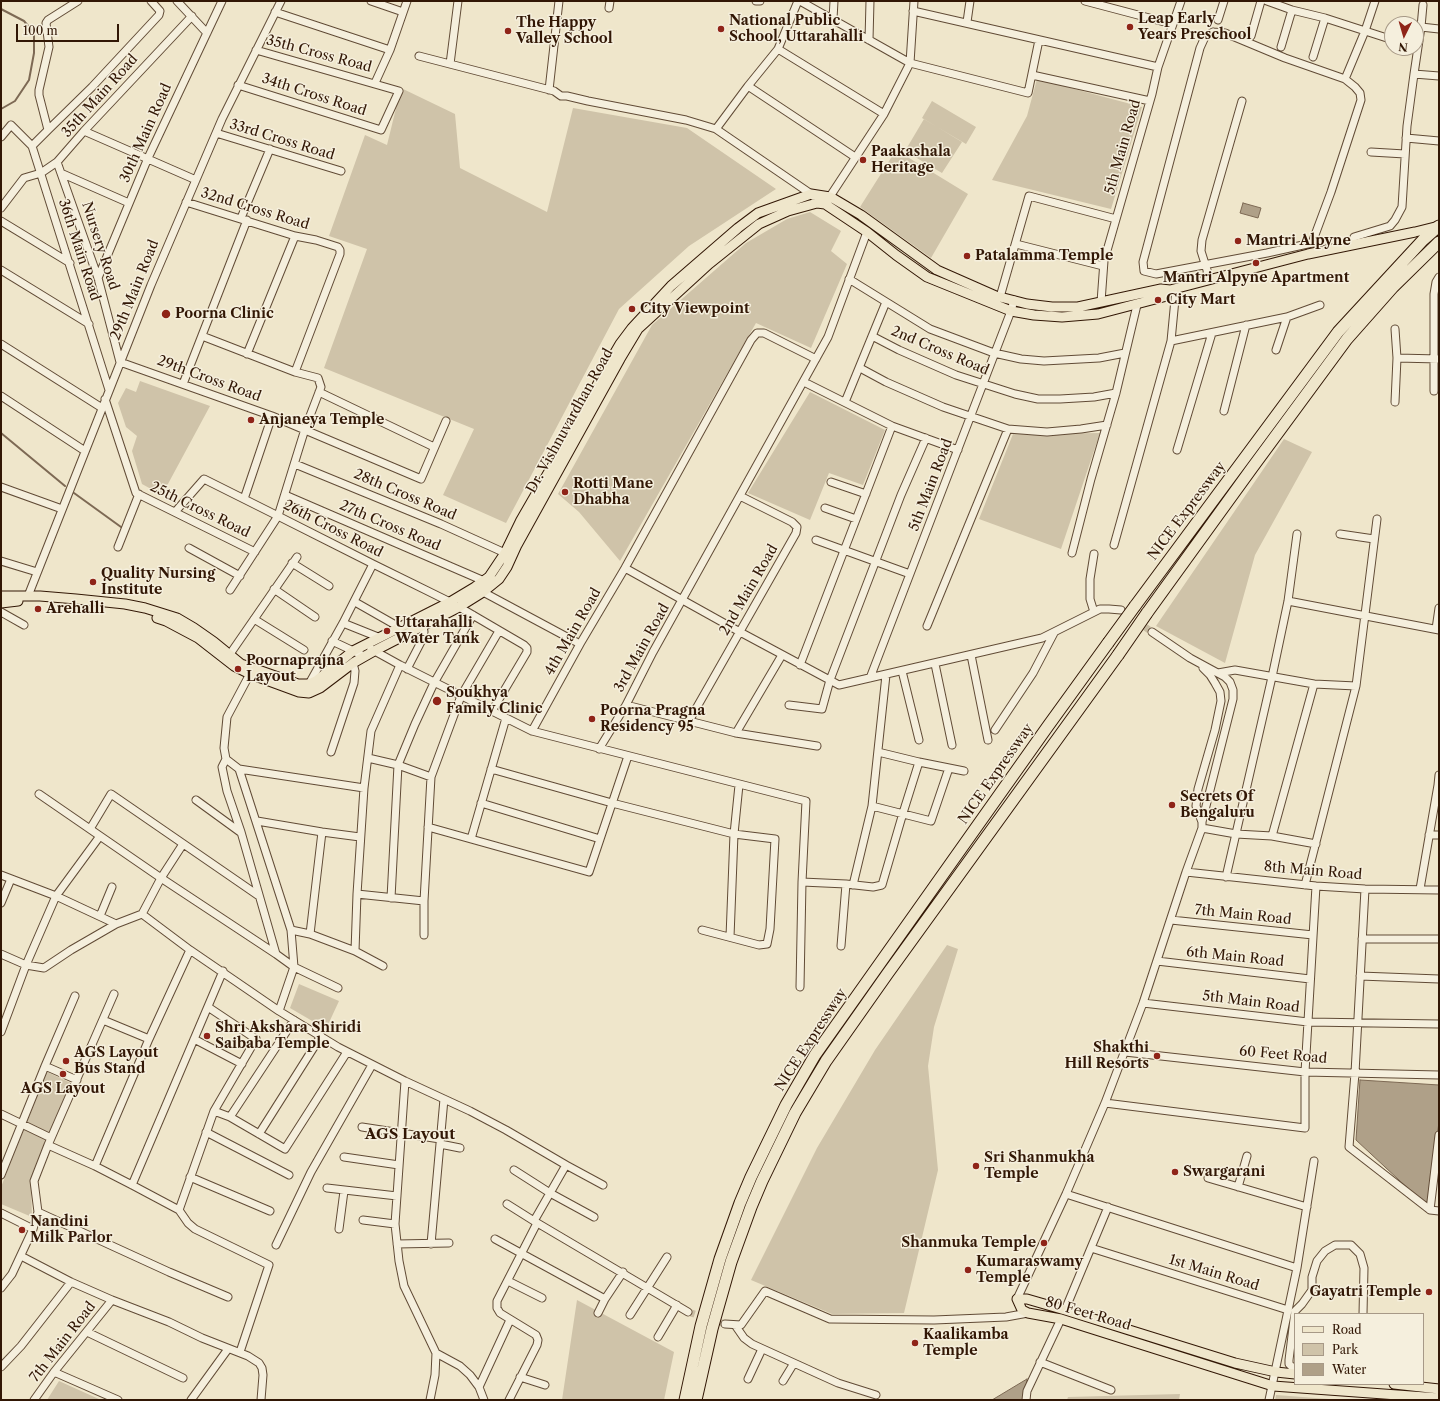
<!DOCTYPE html>
<html>
<head>
<meta charset="utf-8">
<style>
	body { margin:0 }
	#map { position:relative; width:1440px; height:1401px; overflow:hidden; background:#efe6cb; font-family:"Libre Caslon Text",serif }
	canvas { display:block }
	.frame { position:absolute; inset:0; border:2px solid #321705; pointer-events:none }
	.legend { position:absolute; left:1294px; top:1313px; width:130px; height:72px; box-sizing:border-box; background:#f5efdd; border:1px solid #a79987; margin:0; padding:5px 7px; list-style:none; font-size:12px; color:#321705 }
	.legend li { display:flex; align-items:center; gap:8px; height:20px }
	.legend b { width:20px; border:1px solid #a79987 }
	.north { position:absolute; left:1384px; top:16px; width:40px; height:40px; box-sizing:border-box; background:#f5efdd; border:1px solid #a79987; border-radius:50%; rotate:185deg; font-size:11px; font-weight:700; line-height:16px; text-align:center; color:#321705 }
	.north::after { content:''; display:block; margin:auto; width:14px; height:18px; background:#8f2418; clip-path:polygon(50% 0,100% 100%,50% 72%,0 100%) }
	.scale { position:absolute; left:16px; top:24px; width:103px; height:18px; box-sizing:border-box; border:2px solid #321705; border-top:0; padding-left:5px; font-size:12px; line-height:14px; white-space:nowrap; color:#321705; -webkit-text-stroke:3px #f5efdd; paint-order:stroke }
</style>
</head>
<body>
<div id="map">
<canvas width="1440" height="1401"></canvas>
<div class="frame"></div>
<ul class="legend">
<li><b style="height:5px;background:#efe6cb"></b>Road</li>
<li><b style="height:11px;background:#cfc3a9"></b>Park</li>
<li><b style="height:11px;background:#afa088"></b>Water</li>
</ul>
<div class="north">N</div>
<div class="scale">100 m</div>
</div>
<script>
const context = document.querySelector('canvas').getContext('2d');
context.lineJoin = 'round';
function paint(path, color) {
  context.fillStyle = color;
  context.fill(path, 'evenodd');
}
function shape(rows) {
  const path = new Path2D();
  for (const r of rows) {
    path.moveTo(r[0], r[1]);
    for (let i = 2; i < r.length; i += 2) path.lineTo(r[i], r[i + 1]);
  }
  return path;
}
function stroke(path, color, width, dash) {
  context.strokeStyle = color;
  context.lineWidth = width;
  context.lineCap = dash ? 'butt' : 'round';
  context.setLineDash(dash || []);
  context.stroke(path);
}
function write(font, color, halo, rows, align = 'center') {
  context.font = font + ' "Libre Caslon Text",serif';
  context.lineWidth = 3;
  context.setLineDash([]);
  context.textBaseline = 'middle';
  context.strokeStyle = halo;
  context.fillStyle = color;
  for (const [text, x, y, turn = 0] of rows) {
    context.save();
    context.translate(x, y);
    context.rotate((+turn || 0) * Math.PI / 180);
    context.textAlign = isNaN(turn) ? turn : align;
    if (halo) context.strokeText(text, 0, 0);
    context.fillText(text, 0, 0);
    context.restore();
  }
}
paint(shape([
	[1037,79,1142,107,1111,209,992,180,1027,116],
	[401,88,455,114,460,168,547,212,573,108,687,128,776,189,689,246,619,309,506,523,443,495,474,429,324,368,367,249,329,236,365,135,387,145],
	[932,101,976,127,966,144,922,118],
	[924,119,962,142,942,173,905,151],
	[896,150,968,194,931,258,860,207],
	[810,212,841,231,831,251,847,264,811,348,756,323,620,561,579,512,558,494,652,325,746,243,787,219],
	[140,381,210,406,162,495,142,484,132,451,137,436,126,427,118,403,126,388,136,392],
	[810,392,885,430,863,485,829,473,810,520,748,493],
	[1100,433,1061,549,979,519,1013,434],
	[1284,439,1312,452,1255,555,1225,663,1156,626],
	[947,945,958,949,934,1027,928,1066,938,1170,904,1313,832,1314,751,1280,817,1148,875,1050],
	[299,984,339,1001,326,1029,290,1008],
	[47,1072,71,1083,31,1181,32,1217,1,1204,1,1187],
	[577,1300,674,1352,664,1400,562,1400],
	[59,1381,101,1400,47,1400],
	[1180,1394,1179,1400,1067,1400,1068,1397],
	[1276,1395,1342,1400,1275,1400]
]), '#cfc3a9');
const water = shape([
	[1243,203,1261,208,1258,218,1240,213,1243,203],
	[1360,1080,1439,1085,1439,1122,1428,1207,1356,1140,1360,1080],
	[1027,1379,1025,1400,992,1400,1027,1379]
]);
paint(water, '#afa088');
stroke(water, '#7d6954', 1);
stroke(shape([
	[1,9,24,21,34,33,34,53,29,80,15,101,1,109],
	[1,433,65,486],
	[74,493,121,527]
]), '#7d6954', 2);
stroke(shape([
	[1126,614,1152,632],
	[688,1312,725,1324]
]), '#c9bda3', 7, [7, 3.5]);
const minor = shape([
	[177,1,207,33],
	[371,1,403,12],
	[756,1,760,1],
	[800,1,910,63,1028,93,1039,40],
	[1085,1,1172,24],
	[1267,1,1292,10,1325,18,1390,39],
	[609,8,610,1],
	[913,11,1158,67],
	[275,12,390,50],
	[833,19,834,1],
	[1218,20,1224,1],
	[967,22,970,1],
	[1421,27,1423,5],
	[1213,32,1225,33,1285,58,1345,79,1355,87,1360,93,1361,100,1331,192,1312,243,1267,253,1156,274,1144,271,1143,262,1200,48,1205,37,1213,32],
	[1251,36,1261,1],
	[869,40,870,1],
	[1281,47,1292,10],
	[778,49,884,114],
	[419,56,554,91,561,96,567,96,588,101,686,120,716,129,811,194,813,196],
	[1313,57,1325,18],
	[450,64,458,1],
	[1414,74,1421,27,1439,29],
	[1032,75,1150,101],
	[1345,79,1365,31,1375,1],
	[375,83,390,50,407,1],
	[238,85,381,130,399,91,256,50],
	[748,86,855,157],
	[549,90,559,1],
	[716,129,748,86,778,49,798,1],
	[48,130,92,87,159,15,160,11,151,1],
	[84,131,196,180],
	[216,133,341,171],
	[1,137,11,125,32,146,109,390],
	[1406,138,1439,141],
	[32,146,48,130,39,95,39,90,49,47,46,23,48,20,78,1],
	[1371,152,1405,154],
	[57,162,98,278,120,362,272,416,421,479,446,421],
	[63,174,129,203],
	[827,201,884,114,910,63,914,1],
	[186,202,295,236,316,240,338,247,340,250,340,254,295,372],
	[1,208,24,178,41,173,57,162,84,131,192,16],
	[241,218,270,149],
	[1,221,70,263],
	[1016,244,1103,266],
	[1351,245,1354,237,1390,226,1395,220,1402,207,1407,126,1414,74,1439,76],
	[1,270,89,324],
	[98,278,148,158,222,1],
	[849,279,930,329,994,353,1021,359,1044,361,1099,358,1125,353],
	[1208,280,1207,270,1201,251,1202,240,1242,101],
	[1176,289,1171,341,1287,317,1276,350],
	[1000,297,1029,196,1116,219],
	[1101,302,1104,261,1152,94,1158,67,1181,1],
	[1287,317,1320,305],
	[202,336,295,372,318,378,321,387,305,429,278,516,230,590],
	[872,336,899,350,956,375,1015,394,1038,399,1060,399,1094,397,1116,393],
	[1,344,102,408],
	[247,354,295,236],
	[1397,358,1439,359],
	[860,368,886,382,943,407,1008,429,1047,432,1081,429,1107,425],
	[804,382,892,426,958,450],
	[183,384,247,220],
	[1434,391,1434,294,1436,282,1439,277],
	[319,392,434,447],
	[1,396,85,451],
	[105,399,136,493,255,552],
	[845,402,886,302],
	[1395,402,1397,358,1395,329],
	[1224,411,1246,325],
	[1177,450,1212,333],
	[295,464,441,524,505,553],
	[831,482,866,494],
	[1,487,62,509],
	[285,495,484,581],
	[244,499,272,416],
	[825,508,856,519],
	[175,512,204,479,278,516,373,564,450,602],
	[1340,534,1374,539],
	[816,540,910,574],
	[1114,545,1171,341],
	[118,547,139,494],
	[189,548,240,576],
	[1072,553,1091,479,1116,393,1137,305],
	[1094,554,1090,579,1090,599,1094,612],
	[1,561,37,572],
	[292,563,329,586],
	[625,568,740,632,839,685,1042,638,1100,609,1109,609,1121,610],
	[274,589,315,617],
	[483,592,580,644],
	[28,596,151,285,222,119,281,1],
	[1288,601,1439,630],
	[355,602,399,627],
	[459,607,524,645,527,648,527,652,492,711],
	[1,612,24,625],
	[254,619,304,650],
	[343,623,378,637],
	[927,626,1008,429],
	[1436,629,1439,608],
	[332,641,364,656],
	[371,649,400,665,532,731,806,801,802,882,846,884,873,887,882,885,903,813,919,762,878,752],
	[230,654,297,557],
	[971,655,988,740],
	[935,664,952,745],
	[800,665,892,426],
	[407,669,422,640,424,632,423,625],
	[252,670,227,717,224,748,226,759,222,767,227,791,241,832,276,954,294,967,338,988],
	[902,671,919,740],
	[1218,673,1235,670,1314,684,1272,836,1316,844],
	[870,678,1011,311,1014,300],
	[309,684,343,623,373,564],
	[1356,686,1377,519],
	[626,705,736,733,817,746],
	[789,705,822,709,830,680,901,495,926,438],
	[689,721,796,533,797,527,792,522,740,496],
	[995,730,1033,673,1054,633],
	[532,731,580,644,625,568,751,340,757,333,764,333,816,359],
	[736,733,782,655],
	[599,749,626,705,653,652,828,337,867,232],
	[331,752,354,683,355,671,353,663],
	[368,758,398,765,431,777],
	[226,759,239,769,291,930,294,967,279,1011],
	[919,762,964,771],
	[239,769,364,788,357,894,355,951,310,934,291,930],
	[491,769,612,803,734,834,739,785],
	[1438,785,1439,775],
	[364,788,371,731,400,665],
	[39,794,161,878,276,954],
	[196,800,240,832],
	[481,803,600,839],
	[872,806,931,821,949,768],
	[257,821,322,832,360,837],
	[1202,822,1196,806,1198,789,1215,730,1221,701,1220,692,1215,683,1210,675,1203,668],
	[428,827,589,872,628,756],
	[1202,828,1236,834,1272,836],
	[90,829,111,794,259,896],
	[1429,835,1439,835],
	[471,839,506,718],
	[1186,872,1316,886,1365,889,1439,890],
	[1,875,56,896,116,924],
	[1226,877,1272,677,1288,601,1297,534],
	[853,885,872,806,886,675],
	[1305,885,1356,686,1314,684],
	[1365,889,1355,1073,1349,1147,1430,1210,1439,1211],
	[1420,889,1438,785,1439,785],
	[357,894,424,901],
	[391,898,398,765,415,724,434,683,473,615],
	[1,903,11,879],
	[142,914,161,878,183,844],
	[100,916,112,887],
	[1171,920,1313,935],
	[702,930,759,945,767,944,770,929,775,839,734,834,730,937],
	[310,934,322,832],
	[424,935,424,901,431,777,461,696,499,631],
	[1362,939,1439,939],
	[841,946,846,884],
	[355,951,383,966],
	[1,954,26,965,44,968,71,950,116,924,142,914,190,950,279,1011,338,1047,405,1081,470,1111,506,1130,566,1165,534,1221,688,1312],
	[1157,961,1310,979],
	[1360,976,1439,979],
	[800,987,802,882],
	[1143,1003,1308,1022,1439,1024],
	[103,1020,149,1039],
	[1,1032,26,965,56,896,100,836],
	[194,1039,242,1064],
	[1125,1052,1305,1072,1439,1075],
	[45,1066,77,1080],
	[405,1081,395,1224,399,1261,404,1286,436,1353,435,1375,430,1400],
	[1105,1103,1305,1128,1305,1072,1316,886],
	[214,1111,230,1117,285,1149,347,1052],
	[1,1114,51,1138],
	[230,1117,294,1020],
	[362,1127,440,1139],
	[206,1132,289,1175],
	[259,1134,321,1036],
	[440,1144,460,1148],
	[48,1145,114,994],
	[344,1157,399,1165],
	[566,1165,603,1185],
	[95,1166,149,1039,190,950],
	[514,1170,550,1193,594,1217],
	[1,1175,45,1066,75,996],
	[190,1177,270,1211],
	[1208,1178,1307,1207],
	[132,1185,223,971],
	[1238,1187,1247,1156],
	[327,1188,397,1196],
	[1066,1194,1297,1268,1314,1161],
	[507,1204,534,1221],
	[179,1210,214,1111,256,1039,208,1007],
	[1430,1210,1439,1135],
	[38,1212,169,1272,228,1297],
	[1,1213,33,1229],
	[363,1220,395,1224],
	[339,1229,344,1191],
	[495,1239,605,1299],
	[397,1244,449,1243],
	[431,1244,444,1099],
	[276,1245,311,1172,372,1065],
	[1091,1248,1288,1310],
	[21,1256,71,1282,112,1300,169,1322,202,1338,248,1356,259,1363,262,1368,263,1375,261,1400],
	[508,1281,542,1298],
	[1,1288,12,1274,33,1229,38,1212,34,1181,48,1145,95,1166,132,1185,179,1210,188,1223,195,1229,269,1265,240,1352],
	[1017,1299,1066,1194,1105,1103,1143,1003,1186,872,1202,828,1202,822,1233,699,1233,690,1230,682,1225,677,1190,658,1152,632],
	[1065,1310,1108,1207],
	[598,1313,605,1299,623,1272],
	[630,1315,667,1257],
	[725,1324,741,1325,765,1291,830,1319,934,1320,1006,1317,1028,1313],
	[735,1325,744,1338,752,1344,838,1383,876,1395],
	[87,1332,183,1378],
	[658,1337,677,1305],
	[436,1353,460,1366,470,1375,479,1387,484,1400],
	[1040,1362,1111,1390],
	[1,1367,21,1346,71,1282],
	[1295,1367,1292,1367,1289,1364,1289,1360,1295,1311,1302,1304,1312,1290,1312,1277,1317,1261,1325,1251,1335,1245,1351,1245,1360,1254,1364,1268,1363,1314],
	[54,1372,118,1400],
	[520,1377,545,1385],
	[748,1379,762,1349],
	[783,1381,794,1363],
	[479,1387,510,1320],
	[34,1400,54,1372,112,1300],
	[191,1400,228,1349],
	[509,1400,537,1345,538,1340,536,1335,500,1313,497,1308,497,1301,537,1223],
	[1026,1400,1027,1391,1061,1319],
	[1269,1400,1297,1268]
]);
const major = shape([
	[1,596,40,596,76,599,125,604,145,608,177,618,194,628,214,642,241,664,298,684,309,684,316,681,353,651,450,602,475,587,489,577,505,553,521,520,581,416,606,368,620,344,632,328,671,286,738,228,758,213,811,194,830,197,834,199,861,215,937,270,996,296,1027,304,1052,307,1078,307,1161,289,1170,290,1308,254,1415,232,1439,226],
	[1,603,18,601],
	[157,618,166,621,198,638,234,666,250,674,299,692,309,693,320,688,353,663,374,651,459,607,483,592,499,579,507,567,517,545,620,359,638,329,709,264,759,224,788,211,817,203,825,204,867,232,896,255,927,277,1011,311,1034,315,1062,317,1098,314,1163,297,1170,290],
	[1295,1374,1276,1372,1235,1363,1065,1310,1027,1299,1017,1299,1022,1310,1028,1313,1061,1319,1273,1386,1439,1398],
	[1394,1384,1439,1389]
]);
const highway = shape([
	[1135,606,1338,332,1423,240,1439,226],
	[1147,613,1252,468,1347,339,1393,287,1439,242],
	[685,1400,701,1326,720,1259,740,1203,751,1177,786,1105,815,1055,1048,726,1108,643],
	[696,1400,712,1329,731,1262,751,1207,762,1181,795,1113,826,1061,888,973,1118,655]
]);
stroke(minor, '#614b36', 9);
stroke(major, '#321705', 11);
stroke(highway, '#321705', 13);
stroke(minor, '#f5efdd', 7);
stroke(major, '#efe6cb', 9);
stroke(highway, '#efe6cb', 11);
const highwayBridge = shape([
	[1108,643,1135,606],
	[1118,655,1147,613]
]);
stroke(highwayBridge, '#321705', 13, []);
stroke(highwayBridge, '#efe6cb', 11);
for (const [x, y, r, color] of [
	[1130,27,4,"#8f2418"],
	[721,29,4,"#8f2418"],
	[508,31,4,"#8f2418"],
	[863,160,4,"#8f2418"],
	[1238,241,4,"#8f2418"],
	[967,256,4,"#8f2418"],
	[1256,263,4,"#8f2418"],
	[1158,300,4,"#8f2418"],
	[632,309,4,"#8f2418"],
	[166,314,5,"#8f2418"],
	[251,420,4,"#8f2418"],
	[565,492,4,"#8f2418"],
	[93,582,4,"#8f2418"],
	[38,609,4,"#8f2418"],
	[387,631,4,"#8f2418"],
	[238,669,4,"#8f2418"],
	[437,701,5,"#8f2418"],
	[592,719,4,"#8f2418"],
	[1172,805,4,"#8f2418"],
	[207,1036,4,"#8f2418"],
	[1157,1056,4,"#8f2418"],
	[66,1061,4,"#8f2418"],
	[63,1074,4,"#8f2418"],
	[976,1166,4,"#8f2418"],
	[1175,1172,4,"#8f2418"],
	[22,1230,4,"#8f2418"],
	[1044,1243,4,"#8f2418"],
	[968,1270,4,"#8f2418"],
	[1429,1292,4,"#8f2418"],
	[915,1343,4,"#8f2418"]
]) {
  const dot = new Path2D();
  dot.arc(x, y, r, 0, 2 * Math.PI);
  context.fillStyle = color;
  context.fill(dot);
  stroke(dot, '#f5efdd', 1.5);
}
write('bold 14px', '#321705', '#f5efdd', [
	["Leap Early",1138,19],
	["Years Preschool",1138,35],
	["National Public",729,21],
	["School, Uttarahalli",729,37],
	["The Happy",516,23],
	["Valley School",516,39],
	["Paakashala",871,152],
	["Heritage",871,168],
	["Mantri Alpyne",1246,241],
	["Patalamma Temple",975,256],
	["Mantri Alpyne Apartment",1256,278,"center"],
	["City Mart",1166,300],
	["City Viewpoint",640,309],
	["Poorna Clinic",175,314],
	["Anjaneya Temple",259,420],
	["Rotti Mane",573,484],
	["Dhabha",573,500],
	["Quality Nursing",101,574],
	["Institute",101,590],
	["Arehalli",46,609],
	["Uttarahalli",395,623],
	["Water Tank",395,639],
	["Poornaprajna",246,661],
	["Layout",246,677],
	["Soukhya",446,693],
	["Family Clinic",446,709],
	["Poorna Pragna",600,711],
	["Residency 95",600,727],
	["Secrets Of",1180,797],
	["Bengaluru",1180,813],
	["Shri Akshara Shiridi",215,1028],
	["Saibaba Temple",215,1044],
	["Shakthi",1149,1048,"right"],
	["Hill Resorts",1149,1064,"right"],
	["AGS Layout",74,1053],
	["Bus Stand",74,1069],
	["AGS Layout",63,1089,"center"],
	["Sri Shanmukha",984,1158],
	["Temple",984,1174],
	["Swargarani",1183,1172],
	["Nandini",30,1222],
	["Milk Parlor",30,1238],
	["Shanmuka Temple",1036,1243,"right"],
	["Kumaraswamy",976,1262],
	["Temple",976,1278],
	["Gayatri Temple",1421,1292,"right"],
	["Kaalikamba",923,1335],
	["Temple",923,1351]
], 'left');
write('14px', '#321705', '#f5efdd', [
	["35th Cross Road",319,54,15],
	["34th Cross Road",314,95,18],
	["35th Main Road",100,96,-48],
	["30th Main Road",146,133,-66],
	["33rd Cross Road",282,140,17],
	["5th Main Road",1123,147,-74],
	["32nd Cross Road",255,209,17],
	["Nursery Road",100,246,72],
	["36th Main Road",79,250,72],
	["29th Main Road",135,290,-68],
	["2nd Cross Road",940,351,23],
	["29th Cross Road",209,379,20],
	["Dr. Vishnuvardhan Road",570,421,-61],
	["5th Main Road",931,485,-69],
	["28th Cross Road",405,495,23],
	["25th Cross Road",200,510,26],
	["NICE Expressway",1187,511,-53],
	["27th Cross Road",390,526,23],
	["26th Cross Road",333,529,27],
	["2nd Main Road",749,590,-60],
	["4th Main Road",573,632,-60],
	["3rd Main Road",642,648,-61],
	["NICE Expressway",996,774,-55],
	["8th Main Road",1313,871,5],
	["7th Main Road",1243,915,6],
	["6th Main Road",1235,957,6],
	["5th Main Road",1251,1002,7],
	["NICE Expressway",811,1040,-57],
	["60 Feet Road",1283,1055,5],
	["1st Main Road",1214,1273,17],
	["80 Feet Road",1088,1314,16],
	["7th Main Road",63,1342,-52]
]);
write('bold 15px', '#321705', '#f5efdd', [
	["AGS Layout",410,1135]
]);
</script>
</body>
</html>
